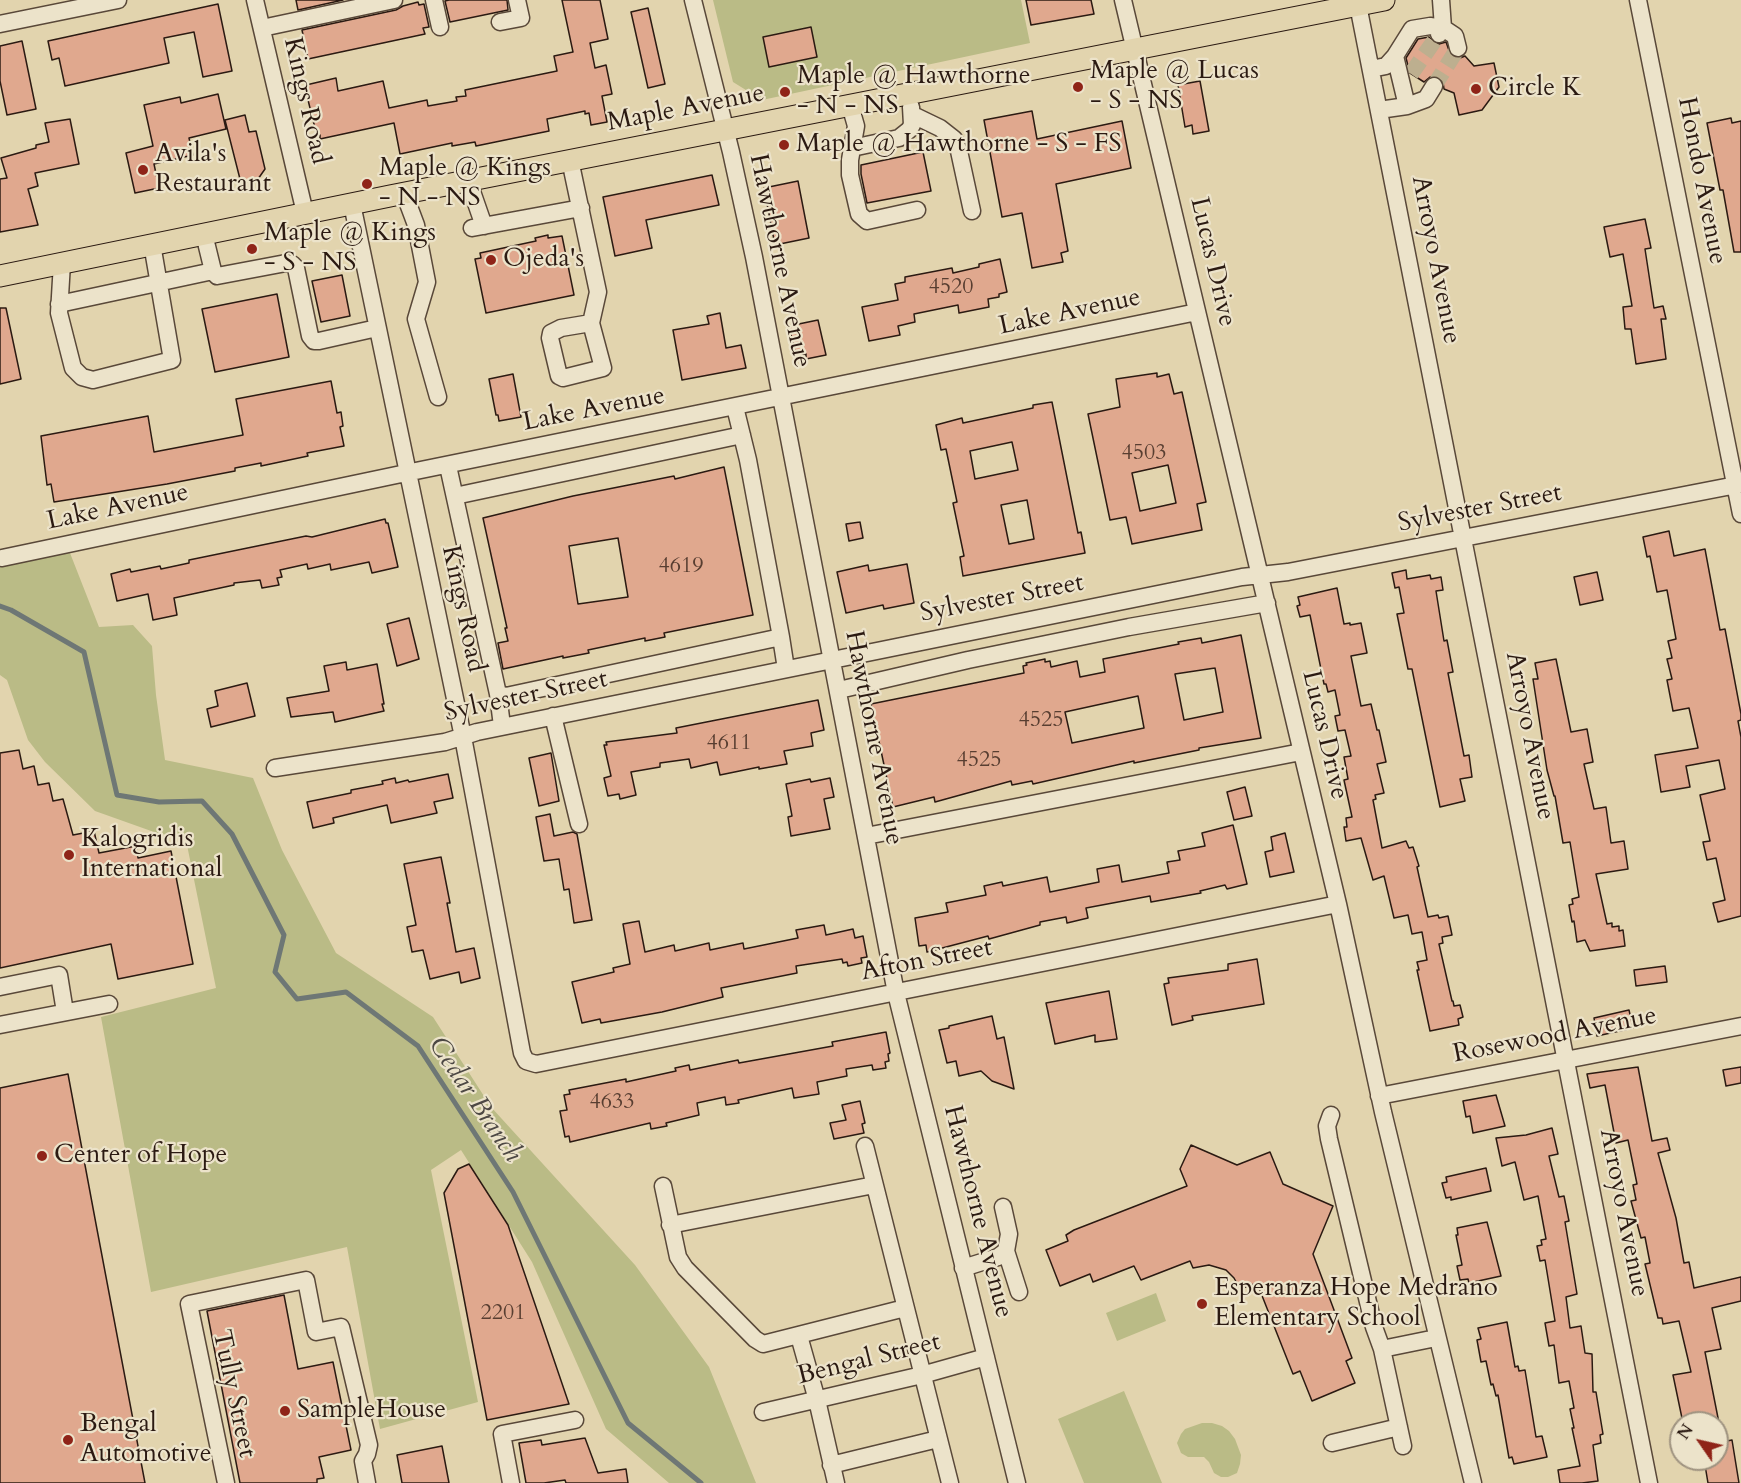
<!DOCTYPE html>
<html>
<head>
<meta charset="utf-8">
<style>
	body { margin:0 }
	#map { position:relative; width:1741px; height:1483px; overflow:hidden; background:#e2d4ae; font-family:Cardo,serif }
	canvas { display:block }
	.north { position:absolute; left:1669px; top:1411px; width:60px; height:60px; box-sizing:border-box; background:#ece3ca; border:2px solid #9f9380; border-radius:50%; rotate:304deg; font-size:16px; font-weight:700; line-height:24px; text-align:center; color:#2b1a12 }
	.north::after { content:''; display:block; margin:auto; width:21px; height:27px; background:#8f2418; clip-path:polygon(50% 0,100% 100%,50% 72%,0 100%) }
</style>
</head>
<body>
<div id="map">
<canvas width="1741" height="1483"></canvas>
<div class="north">N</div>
</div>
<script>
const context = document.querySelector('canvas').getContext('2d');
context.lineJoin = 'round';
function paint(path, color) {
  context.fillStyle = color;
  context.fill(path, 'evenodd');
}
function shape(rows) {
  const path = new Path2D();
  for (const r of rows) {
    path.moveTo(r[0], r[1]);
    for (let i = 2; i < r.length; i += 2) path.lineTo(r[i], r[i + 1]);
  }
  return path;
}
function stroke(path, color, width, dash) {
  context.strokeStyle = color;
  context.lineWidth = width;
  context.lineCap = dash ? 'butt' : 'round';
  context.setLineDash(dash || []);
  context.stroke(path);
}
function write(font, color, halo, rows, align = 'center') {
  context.font = font + ' Cardo,serif';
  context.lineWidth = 4.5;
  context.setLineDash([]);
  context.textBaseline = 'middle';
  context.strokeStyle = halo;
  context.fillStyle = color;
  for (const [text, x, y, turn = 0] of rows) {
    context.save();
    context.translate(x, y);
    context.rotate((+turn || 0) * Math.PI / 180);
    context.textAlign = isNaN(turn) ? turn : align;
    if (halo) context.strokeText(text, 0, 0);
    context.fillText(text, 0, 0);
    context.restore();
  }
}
paint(shape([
	[713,0,1021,0,1030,43,762,100,733,82],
	[70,553,99,627,133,625,152,646,156,695,165,760,253,778,282,850,336,953,433,1017,491,1107,635,1265,709,1367,756,1483,669,1483,606,1429,532,1262,461,1150,431,1170,478,1402,380,1429,347,1247,151,1292,101,1017,216,988,186,840,154,832,95,811,45,762,28,740,7,680,0,675,0,564],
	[1156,1293,1166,1321,1117,1341,1106,1313],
	[1124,1391,1162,1483,1084,1483,1058,1419],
	[1202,1423,1212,1423,1222,1426,1229,1431,1235,1439,1241,1455,1240,1464,1237,1473,1228,1477,1221,1477,1214,1473,1209,1462,1204,1457,1188,1457,1181,1453,1177,1443,1181,1434,1185,1429]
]), '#babb86');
stroke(shape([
	[0,606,11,610,84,652,117,795,159,802,202,801,232,834,284,935,275,972,297,999,346,992,418,1046,513,1192,628,1423,701,1483]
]), '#6e7775', 5);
const building = shape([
	[296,0,343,0,298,10,296,0],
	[449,0,507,0,508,10,450,22,445,1,449,0],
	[562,0,600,0,608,39,590,43,595,68,606,65,612,94,602,96,607,122,591,125,589,113,585,114,585,111,547,119,549,131,476,146,475,142,452,146,452,143,400,154,394,123,320,139,320,135,317,136,305,88,306,85,336,78,338,91,383,81,389,108,427,100,428,106,457,101,456,97,466,96,465,90,557,71,554,56,573,52,562,0],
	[1026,0,1091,0,1094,14,1031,25,1026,0],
	[418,2,419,5,424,4,429,27,423,28,425,34,308,59,302,30,396,10,403,6,418,2],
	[218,4,232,71,203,77,194,32,164,38,169,63,65,86,59,58,52,60,48,41,218,4],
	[648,8,665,84,648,88,631,12,648,8],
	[811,27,817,57,769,67,763,37,811,27],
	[1429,37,1434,43,1439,44,1446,42,1451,56,1460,58,1465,56,1474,66,1494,63,1499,87,1482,110,1459,115,1454,93,1444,89,1443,82,1440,77,1430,77,1424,82,1410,73,1406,58,1418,39,1429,37],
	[22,41,36,109,7,115,0,81,0,46,22,41],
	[1200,81,1209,131,1193,134,1192,125,1185,127,1178,85,1200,81],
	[218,94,226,129,189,138,193,155,154,164,159,188,135,193,126,153,153,146,144,105,180,97,181,103,218,94],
	[1032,111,1037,139,1122,121,1131,168,1056,184,1068,251,1061,253,1063,262,1032,268,1022,213,1002,217,984,120,1032,111],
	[245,115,249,132,256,131,265,169,258,179,241,183,225,120,245,115],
	[1731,118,1732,123,1741,121,1741,252,1734,252,1723,190,1720,190,1707,123,1731,118],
	[70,119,79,164,35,173,38,186,28,189,38,225,0,232,0,179,7,178,1,158,36,148,36,145,49,142,45,123,70,119],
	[923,152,931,191,867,203,861,174,861,165,923,152],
	[712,175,719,205,646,220,652,248,615,256,603,197,712,175],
	[798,181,809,238,775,245,764,188,798,181],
	[1645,219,1651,248,1645,249,1654,308,1663,306,1666,319,1661,319,1666,359,1636,364,1631,329,1625,329,1623,307,1632,306,1623,254,1610,257,1604,227,1645,219],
	[548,235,548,238,562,236,574,295,486,313,475,259,481,258,480,253,536,241,535,238,548,235],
	[1000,259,1007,292,999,294,999,297,988,299,989,307,959,313,958,305,914,314,915,322,898,326,900,335,869,341,862,307,898,300,895,284,905,282,905,277,952,268,953,273,979,267,979,264,1000,259],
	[342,275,350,316,321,322,312,281,342,275],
	[277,294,289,357,215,372,202,309,277,294],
	[0,308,6,308,21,379,0,384,0,308],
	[720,313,726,348,741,345,746,368,682,380,673,330,709,324,707,316,720,313],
	[818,320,826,355,806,359,806,354,796,356,789,326,818,320],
	[1157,373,1157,377,1169,374,1174,394,1182,392,1206,502,1197,504,1202,530,1132,544,1126,517,1110,520,1088,414,1120,407,1116,379,1157,373],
	[1168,465,1176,503,1140,511,1132,473,1168,465],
	[513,374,521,417,499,421,498,415,496,415,489,379,513,374],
	[331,381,337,413,341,412,343,426,340,427,344,446,307,453,308,456,261,466,261,463,235,468,235,471,167,484,54,502,51,484,47,485,41,436,148,416,154,452,243,435,236,399,331,381],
	[1052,402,1078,533,1081,532,1085,553,963,576,960,557,964,556,953,503,957,502,946,449,941,450,936,425,962,418,963,423,1033,408,1033,405,1052,402],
	[1012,442,1018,470,975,479,970,451,1012,442],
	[1027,500,1034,539,1009,544,1001,505,1027,500],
	[724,467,753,615,664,633,665,637,645,641,645,638,588,650,589,653,563,658,563,656,503,669,498,643,508,641,505,628,507,628,483,518,573,496,674,476,675,479,724,467],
	[618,538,628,597,578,604,569,546,618,538],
	[385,519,386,523,388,523,398,567,372,573,369,562,331,570,330,564,308,569,307,564,280,570,282,577,277,578,279,585,262,588,260,580,234,583,234,585,174,598,177,615,153,620,148,594,117,601,111,574,130,569,131,572,160,566,161,569,189,563,189,560,306,536,312,537,385,519],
	[860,522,863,538,849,541,846,524,860,522],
	[1669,531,1674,556,1705,549,1720,630,1725,629,1741,714,1741,720,1738,721,1741,737,1741,916,1718,922,1713,903,1725,900,1716,858,1707,860,1703,842,1710,841,1700,795,1725,789,1719,760,1686,766,1690,787,1661,792,1655,755,1698,748,1689,708,1673,711,1667,680,1672,679,1667,659,1672,658,1668,641,1676,639,1667,590,1657,592,1650,556,1647,557,1643,537,1669,531],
	[907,564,914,603,884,609,883,605,846,613,837,572,868,565,869,571,907,564],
	[1406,570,1407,579,1430,575,1431,579,1441,577,1443,590,1436,591,1444,641,1447,640,1453,672,1448,673,1464,756,1469,755,1472,777,1460,779,1465,801,1440,807,1412,669,1408,669,1397,614,1404,613,1399,587,1395,588,1392,573,1406,570],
	[1597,572,1603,600,1580,605,1574,577,1597,572],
	[1337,588,1344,624,1350,623,1350,625,1361,623,1367,653,1351,656,1361,706,1371,704,1377,730,1379,730,1386,762,1377,764,1384,793,1375,795,1376,799,1373,800,1382,848,1406,841,1409,848,1413,847,1419,866,1417,867,1428,917,1438,915,1439,918,1448,916,1452,935,1442,937,1443,943,1439,944,1452,1001,1453,1001,1454,1006,1460,1005,1463,1017,1458,1019,1459,1025,1430,1031,1417,970,1419,970,1417,962,1427,960,1422,932,1412,934,1408,915,1394,918,1384,876,1373,880,1361,838,1346,841,1344,827,1347,827,1346,818,1352,817,1344,780,1348,779,1344,757,1351,756,1345,730,1338,731,1335,716,1340,715,1335,690,1328,692,1326,684,1324,684,1310,615,1300,617,1297,606,1300,605,1298,597,1337,588],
	[409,618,419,659,397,666,387,624,409,618],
	[1241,635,1261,738,1199,748,1199,750,1134,763,1134,761,1033,784,1032,781,1012,785,1011,781,935,802,934,797,893,807,871,704,1024,673,1023,666,1027,665,1026,663,1045,659,1045,662,1050,661,1051,667,1077,661,1080,677,1105,672,1103,659,1179,644,1178,642,1201,638,1202,643,1241,635],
	[1215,668,1223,712,1184,720,1175,674,1215,668],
	[1138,696,1144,728,1072,743,1065,712,1138,696],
	[1556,659,1571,732,1587,729,1593,762,1584,764,1594,809,1606,807,1611,843,1624,841,1628,869,1596,874,1607,924,1612,923,1612,927,1619,926,1619,931,1623,930,1625,946,1590,951,1585,940,1577,942,1574,921,1572,922,1569,905,1573,904,1572,899,1579,897,1570,842,1563,843,1555,796,1554,796,1547,770,1533,679,1538,679,1535,663,1556,659],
	[346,662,347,670,377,664,384,704,382,704,384,711,335,722,333,712,291,717,287,698,329,691,324,666,346,662],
	[247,683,255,716,211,727,207,709,218,706,215,691,247,683],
	[818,700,824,730,811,733,813,746,784,751,787,764,759,769,759,767,720,775,717,762,691,768,689,759,660,763,660,767,631,772,636,795,620,799,619,794,608,796,604,778,611,776,604,745,607,745,606,742,677,733,676,728,818,700],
	[19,750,23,769,34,766,38,785,49,783,53,801,63,799,73,835,94,831,99,853,136,846,138,858,171,851,193,964,118,979,111,944,0,968,0,753,19,750],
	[551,753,559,801,539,806,529,758,551,753],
	[448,774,453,798,434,802,437,813,391,823,387,805,333,818,334,823,313,828,307,802,351,793,351,790,383,784,382,781,395,778,396,783,408,780,409,782,448,774],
	[830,778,834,797,824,799,830,829,791,836,788,817,792,816,786,784,810,779,811,782,830,778],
	[1245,787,1252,816,1234,820,1227,792,1245,787],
	[550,814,554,836,573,832,577,834,592,920,574,923,569,889,564,890,559,859,544,861,536,817,550,814],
	[1233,825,1247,884,1227,889,1225,885,1200,891,1201,893,1151,902,1150,896,1086,908,1088,918,1067,923,1066,917,1040,922,1040,925,989,939,988,936,927,952,926,945,919,946,915,918,948,912,946,903,986,895,984,886,1002,882,1003,886,1047,877,1050,892,1099,882,1097,869,1119,865,1122,882,1169,873,1167,862,1180,860,1178,851,1205,846,1202,833,1233,825],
	[1285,833,1294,872,1270,877,1265,852,1273,850,1271,837,1285,833],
	[441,857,450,903,447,903,456,952,474,948,480,978,461,983,459,972,430,979,423,950,412,952,407,927,416,925,404,864,441,857],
	[639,921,645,952,674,945,675,951,709,943,710,950,743,943,744,949,798,938,796,930,824,925,826,935,853,929,855,938,863,936,867,957,861,958,862,963,848,966,847,962,843,963,842,959,796,966,797,973,721,988,723,997,662,1012,601,1023,600,1019,582,1023,572,982,614,972,613,968,630,964,623,924,639,921],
	[1257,959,1264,1004,1192,1016,1193,1020,1172,1025,1164,984,1169,983,1168,978,1228,970,1228,964,1257,959],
	[1665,966,1667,982,1636,986,1634,970,1665,966],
	[1109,991,1117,1039,1095,1042,1095,1035,1055,1044,1046,1003,1109,991],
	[1629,1010,1633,1028,1597,1036,1594,1018,1629,1010],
	[992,1016,997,1039,1004,1037,1014,1089,992,1081,981,1071,959,1076,956,1061,947,1063,939,1030,949,1028,949,1026,992,1016],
	[886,1032,890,1053,888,1054,889,1061,885,1062,886,1068,873,1070,872,1065,846,1069,847,1076,817,1082,819,1094,794,1098,792,1088,738,1100,739,1103,726,1105,725,1097,697,1103,699,1115,666,1123,667,1126,651,1129,650,1123,570,1142,569,1136,565,1137,560,1111,567,1110,564,1095,570,1094,569,1090,626,1079,626,1082,676,1071,675,1068,689,1065,690,1070,738,1060,739,1063,833,1046,832,1042,886,1032],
	[1638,1067,1652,1141,1667,1138,1670,1150,1658,1153,1676,1218,1684,1263,1689,1262,1694,1288,1741,1277,1741,1301,1712,1308,1721,1349,1705,1352,1719,1423,1683,1423,1673,1375,1691,1372,1679,1321,1663,1324,1662,1318,1658,1318,1646,1268,1645,1264,1650,1263,1645,1237,1641,1238,1631,1201,1636,1200,1633,1185,1637,1184,1628,1140,1616,1143,1605,1085,1590,1088,1587,1074,1638,1067],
	[1741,1067,1741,1083,1726,1086,1723,1070,1741,1067],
	[68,1074,96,1224,145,1483,0,1483,0,1088,68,1074],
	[1496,1095,1505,1126,1473,1133,1470,1116,1466,1117,1463,1101,1496,1095],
	[860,1101,865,1123,862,1124,864,1133,834,1139,830,1123,846,1120,842,1105,860,1101],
	[1552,1128,1558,1154,1549,1156,1559,1197,1564,1196,1569,1221,1565,1222,1577,1294,1566,1297,1570,1328,1581,1326,1585,1353,1592,1354,1593,1392,1596,1392,1603,1434,1600,1435,1601,1443,1593,1445,1598,1481,1582,1483,1560,1483,1558,1470,1580,1466,1572,1428,1574,1428,1570,1409,1574,1408,1569,1381,1559,1383,1554,1345,1549,1346,1545,1323,1555,1321,1545,1260,1540,1261,1537,1246,1542,1245,1541,1240,1546,1239,1538,1196,1524,1200,1515,1162,1502,1166,1496,1138,1526,1135,1552,1128],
	[1191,1145,1237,1165,1270,1152,1283,1184,1333,1206,1313,1254,1352,1358,1346,1361,1355,1383,1312,1401,1300,1371,1293,1374,1257,1283,1240,1289,1234,1278,1226,1270,1209,1265,1193,1268,1190,1261,1141,1280,1134,1266,1093,1282,1090,1274,1060,1286,1046,1250,1068,1241,1066,1235,1074,1230,1187,1186,1180,1169,1191,1145],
	[469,1164,508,1225,569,1404,487,1420,444,1193,458,1169,469,1164],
	[1486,1168,1491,1191,1451,1200,1451,1197,1446,1198,1442,1183,1447,1182,1446,1177,1486,1168],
	[1487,1222,1501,1276,1469,1283,1468,1279,1460,1280,1457,1266,1462,1265,1456,1235,1458,1235,1457,1228,1487,1222],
	[284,1295,298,1369,333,1362,351,1450,319,1457,324,1478,317,1479,317,1483,240,1483,207,1311,284,1295],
	[1507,1322,1515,1367,1518,1366,1519,1371,1525,1370,1536,1437,1542,1436,1547,1457,1514,1464,1512,1457,1509,1458,1498,1395,1496,1396,1493,1384,1491,1385,1486,1361,1481,1362,1477,1340,1481,1339,1478,1328,1507,1322],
	[585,1438,598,1473,626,1469,628,1483,566,1483,565,1480,544,1483,526,1483,519,1443,541,1440,542,1445,585,1438],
	[1732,1440,1739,1483,1708,1483,1704,1459,1717,1459,1717,1443,1732,1440],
	[442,1446,449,1483,402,1483,397,1455,442,1446]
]);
paint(building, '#e0a88e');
stroke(building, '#2b1a12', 1.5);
stroke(shape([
	[1411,74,1439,34],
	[1434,86,1458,48]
]), '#bdaf8f', 16, [16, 8]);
const minor = shape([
	[255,0,305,213],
	[434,0,440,27],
	[693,0,731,152,754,257,896,993,1017,1483],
	[1123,0,1338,904,1383,1112,1473,1483],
	[1357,0,1649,1483],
	[1441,0,1443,28,1455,36,1458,48],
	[1638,0,1741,514],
	[500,22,521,18,517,0],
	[0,24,118,0],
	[262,28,394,0],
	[1395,56,1407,106],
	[1371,69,1386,66,1395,56,1412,29,1430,26,1443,28,1439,34],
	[850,105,856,126,850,160,850,175,859,214,867,221,917,210],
	[1379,110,1407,106,1426,99,1434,86],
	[913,115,940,128,954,139,959,151,972,211],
	[852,148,899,138,909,130,912,125,911,107],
	[570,160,598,292,591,323,603,368,563,378,559,376,550,338,551,333,561,328,591,323],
	[468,180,484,226],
	[404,193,416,225,427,282,416,319,438,397],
	[352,204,463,737,522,1053,526,1061,536,1064,1338,904],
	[472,228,581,208],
	[204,234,213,271,217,276,286,263,292,264,296,268,310,336,314,341,319,341,377,328],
	[62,263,59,313,73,368,82,377,93,380,172,360,152,244],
	[59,304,213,271],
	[448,466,498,694,506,696,781,637,748,460,735,407],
	[455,496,742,435],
	[2,558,406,473,1197,312],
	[781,637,786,669],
	[839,690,968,660,1129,627,1267,603],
	[498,694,502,726],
	[553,716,579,824],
	[275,768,445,742,477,732,1242,577,1288,572,1741,484],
	[866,836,1301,752],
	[0,987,59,975,65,1012],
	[0,1025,109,1004],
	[1379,1096,1741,1026],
	[1331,1115,1327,1126,1329,1139,1374,1327,1382,1349,1403,1446],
	[865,1146,950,1483],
	[663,1186,678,1257,685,1268,755,1339,763,1344,905,1308],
	[670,1225,874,1185],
	[1006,1251,1019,1292],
	[963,1268,998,1257,1006,1251,1009,1234,1003,1207],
	[799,1336,817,1400,836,1483],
	[1382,1349,1436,1338],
	[763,1412,922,1375,986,1357],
	[1332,1443,1399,1427],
	[831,1465,938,1439],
	[226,1483,189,1304,306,1280,316,1332,341,1327,369,1445,367,1454,363,1461,367,1483],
	[511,1483,502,1434,575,1420]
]);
const major = shape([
	[0,276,390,196,1384,0]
]);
stroke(minor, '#594839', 19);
stroke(major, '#2b1a12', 23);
stroke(minor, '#ece3ca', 16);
stroke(major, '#e2d4ae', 21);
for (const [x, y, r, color] of [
	[1078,87,6,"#8f2418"],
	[1476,89,6,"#8f2418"],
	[785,92,6,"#8f2418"],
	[784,145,6,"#8f2418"],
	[143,170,6,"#8f2418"],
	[367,184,6,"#8f2418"],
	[252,249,6,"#8f2418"],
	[491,260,6,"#8f2418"],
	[69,855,6,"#8f2418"],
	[42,1156,6,"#8f2418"],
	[1202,1304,6,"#8f2418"],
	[285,1411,6,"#8f2418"],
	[68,1440,6,"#8f2418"]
]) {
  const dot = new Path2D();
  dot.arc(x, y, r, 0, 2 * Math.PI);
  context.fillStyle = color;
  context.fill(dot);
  stroke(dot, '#ece3ca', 2);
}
write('22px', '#583e31', null, [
	["4520",951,288],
	["4503",1144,454],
	["4619",681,567],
	["4525",1041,721],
	["4611",729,744],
	["4525",979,761],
	["4633",612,1103],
	["2201",503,1314]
]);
write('26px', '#2b1a12', '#ece3ca', [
	["Maple @ Lucas",1090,72],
	["- S - NS",1090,102],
	["Maple @ Hawthorne",797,77],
	["- N - NS",797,107],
	["Circle K",1488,89],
	["Maple @ Hawthorne - S - FS",796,145],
	["Avila's",155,155],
	["Restaurant",155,185],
	["Maple @ Kings",379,169],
	["- N - NS",379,199],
	["Maple @ Kings",264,234],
	["- S - NS",264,264],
	["Ojeda's",503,260],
	["Kalogridis",81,840],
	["International",81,870],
	["Center of Hope",54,1156],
	["Esperanza Hope Medrano",1214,1289],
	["Elementary School",1214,1319],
	["SampleHouse",297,1411],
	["Bengal",80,1425],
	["Automotive",80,1455]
], 'left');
write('26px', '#2b1a12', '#ece3ca', [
	["Kings Road",305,101,77],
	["Maple Avenue",686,109,-11],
	["Hondo Avenue",1701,181,79],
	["Arroyo Avenue",1435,260,79],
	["Hawthorne Avenue",779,261,78],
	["Lucas Drive",1212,262,77],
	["Lake Avenue",1070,313,-12],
	["Lake Avenue",594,410,-11],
	["Lake Avenue",118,508,-12],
	["Sylvester Street",1480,509,-11],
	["Sylvester Street",1002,599,-11],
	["Kings Road",462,609,78],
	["Sylvester Street",526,697,-12],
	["Lucas Drive",1324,735,77],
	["Arroyo Avenue",1529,736,79],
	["Hawthorne Avenue",873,738,79],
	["Afton Street",927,961,-11],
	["Rosewood Avenue",1555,1036,-11],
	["Hawthorne Avenue",977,1212,76],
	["Arroyo Avenue",1623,1213,79],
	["Bengal Street",869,1360,-14],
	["Tully Street",233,1394,78]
]);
write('italic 27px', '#4d4844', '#ece3ca', [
	["Cedar Branch",474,1100,56]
]);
</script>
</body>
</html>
